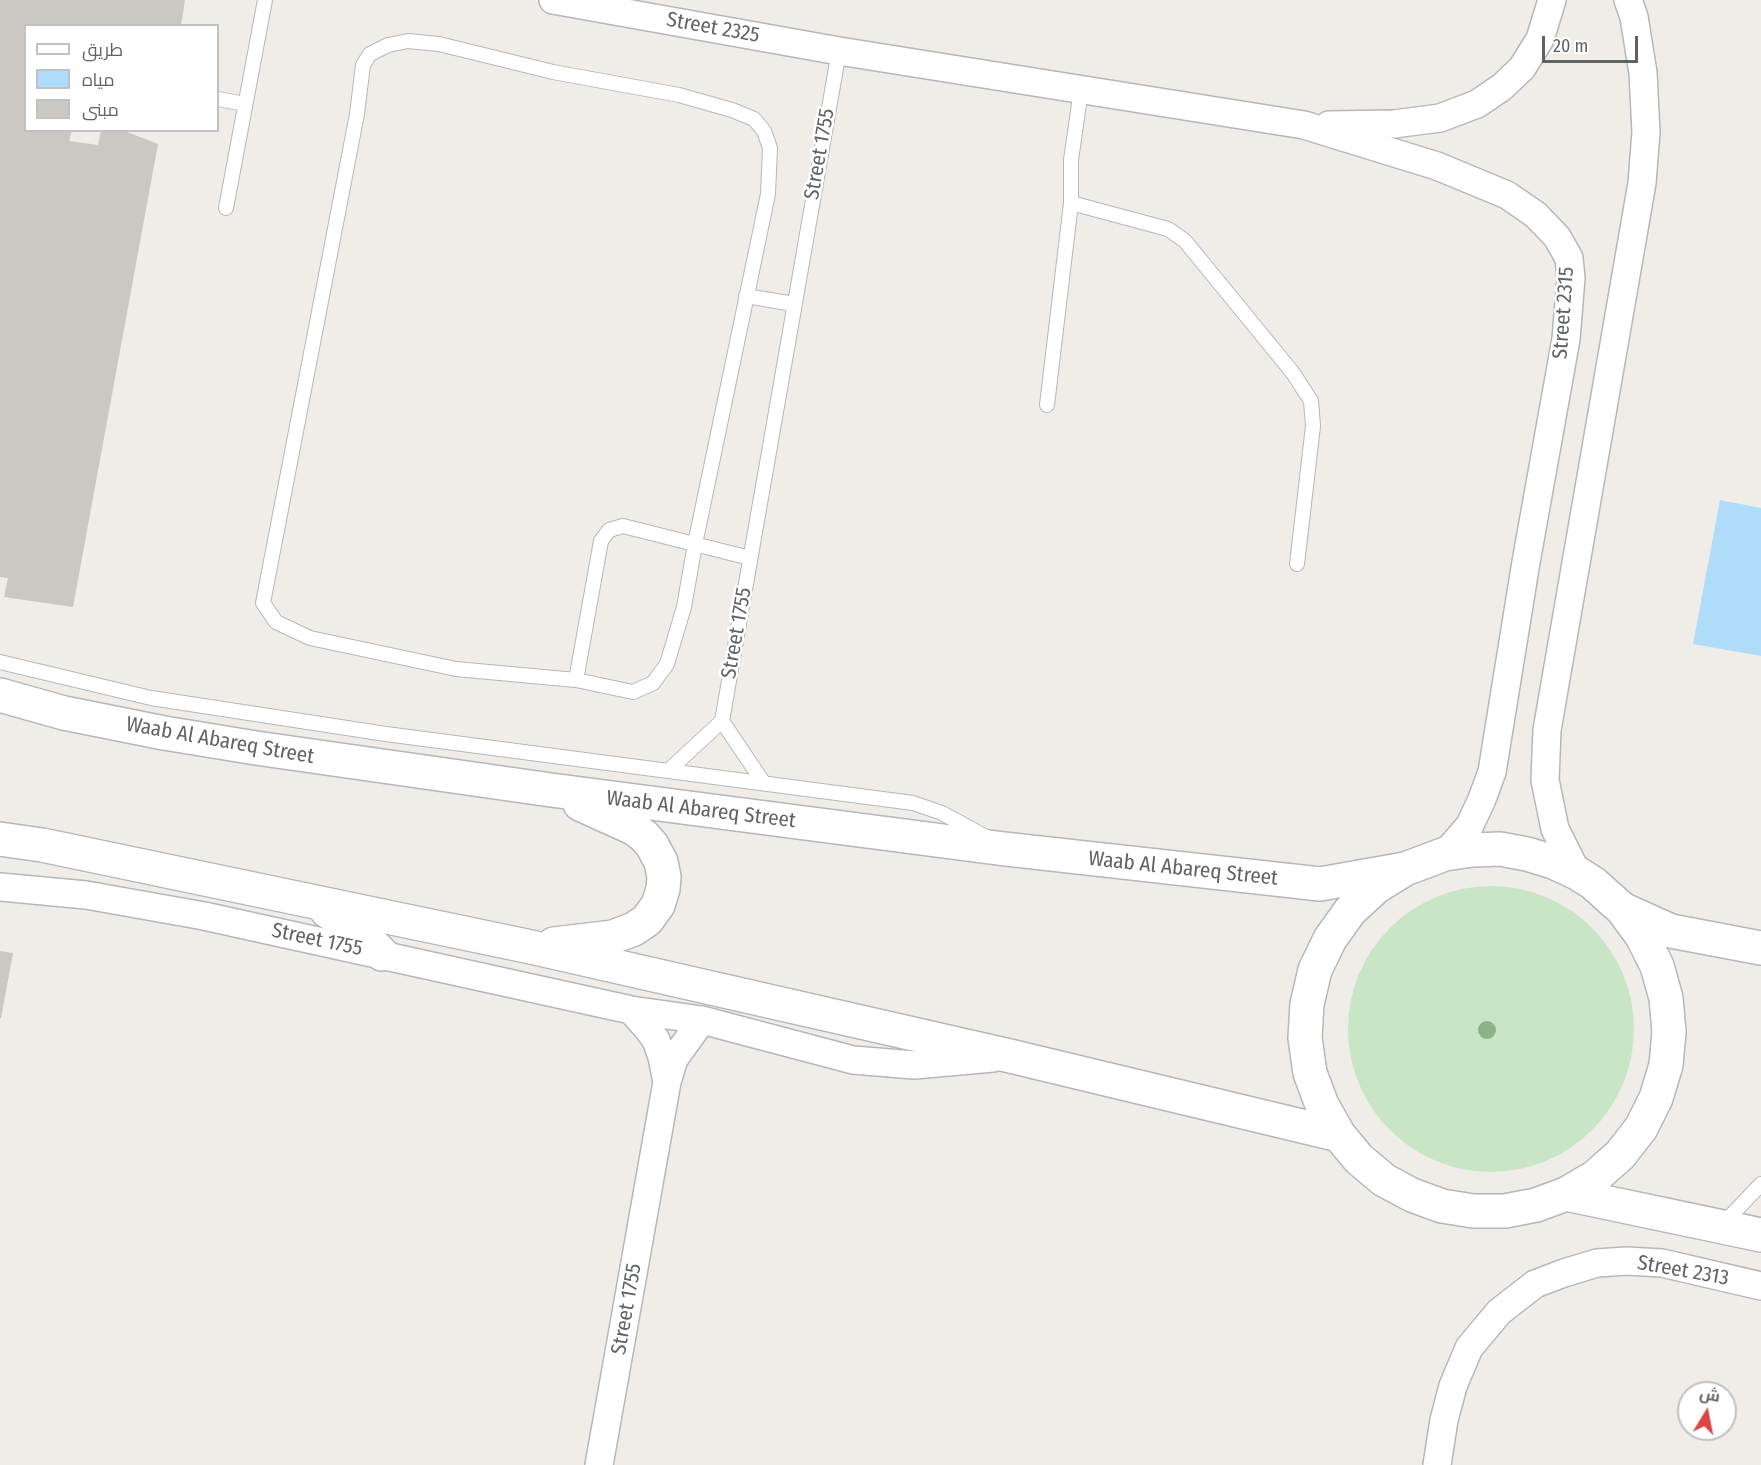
<!DOCTYPE html>
<html>
<head>
<meta charset="utf-8">
<style>
	body { margin:0 }
	#map { position:relative; width:1761px; height:1465px; overflow:hidden; background:#f0ede8; font-family:"Fira Sans Condensed",Cairo,sans-serif }
	canvas { display:block }
	.legend { position:absolute; left:24px; top:24px; width:195px; height:108px; box-sizing:border-box; background:#fff; border:2px solid #bfc1c2; margin:0; padding:8px 10px; list-style:none; font-size:18px; color:#5f6366 }
	.legend li { display:flex; align-items:center; gap:12px; height:30px }
	.legend b { width:30px; border:2px solid #bfc1c2 }
	.north { position:absolute; left:1677px; top:1381px; width:60px; height:60px; box-sizing:border-box; background:#fff; border:2px solid #bfc1c2; border-radius:50%; rotate:10deg; font-size:16px; font-weight:700; line-height:24px; text-align:center; color:#5f6366 }
	.north::after { content:''; display:block; margin:auto; width:21px; height:27px; background:#dc4641; clip-path:polygon(50% 0,100% 100%,50% 72%,0 100%) }
	.scale { position:absolute; left:1542px; top:36px; width:96px; height:27px; box-sizing:border-box; border:3px solid #5f6366; border-top:0; padding-left:8px; font-size:18px; line-height:21px; white-space:nowrap; color:#5f6366; -webkit-text-stroke:4px #fff; paint-order:stroke }
</style>
</head>
<body>
<div id="map">
<canvas width="1761" height="1465"></canvas>
<ul class="legend">
<li><b style="height:8px;background:#fff"></b>طريق</li>
<li><b style="height:16px;background:#afdcf8"></b>مياه</li>
<li><b style="height:16px;background:#cbc8c4"></b>مبنى</li>
</ul>
<div class="north">ش</div>
<div class="scale">20 m</div>
</div>
<script>
const context = document.querySelector('canvas').getContext('2d');
context.lineJoin = 'round';
function paint(path, color) {
  context.fillStyle = color;
  context.fill(path, 'evenodd');
}
function shape(rows) {
  const path = new Path2D();
  for (const r of rows) {
    if (r.length === 3) {
      path.moveTo(r[0] + r[2], r[1]);
      path.arc(r[0], r[1], r[2], 0, 2 * Math.PI);
      continue;
    }
    path.moveTo(r[0], r[1]);
    for (let i = 2; i < r.length; i += 2) path.lineTo(r[i], r[i + 1]);
  }
  return path;
}
function stroke(path, color, width, dash) {
  context.strokeStyle = color;
  context.lineWidth = width;
  context.lineCap = dash ? 'butt' : 'round';
  context.setLineDash(dash || []);
  context.stroke(path);
}
function write(font, color, halo, rows, align = 'center') {
  context.font = font + ' "Fira Sans Condensed",sans-serif';
  context.lineWidth = 5;
  context.setLineDash([]);
  context.textBaseline = 'middle';
  context.strokeStyle = halo;
  context.fillStyle = color;
  for (const [text, x, y, turn = 0] of rows) {
    context.save();
    context.translate(x, y);
    context.rotate((+turn || 0) * Math.PI / 180);
    context.textAlign = isNaN(turn) ? turn : align;
    if (halo) context.strokeText(text, 0, 0);
    context.fillText(text, 0, 0);
    context.restore();
  }
}
paint(shape([
	[1491,1029,143]
]), '#c8e5c6');
paint(shape([
	[1720,500,1761,508,1761,656,1693,644]
]), '#afdcf8');
paint(shape([
	[0,0,185,0,181,26,26,26,26,130,72,130,69,141,98,145,101,130,122,130,158,144,73,607,4,597,8,578,0,577],
	[0,951,13,953,1,1018,0,1018]
]), '#cbc8c4');
const lane = shape([
	[408,41,439,44,553,72,679,95,732,110,754,119,764,131,770,148,768,194,695,544,684,607,667,664,653,683,633,692,576,680,456,669,310,638,276,622,263,603,357,114,363,65,370,54,388,45,408,41],
	[218,99,245,104],
	[1071,203,1168,229,1185,241,1293,373,1311,401,1313,426,1297,564],
	[226,208,265,0],
	[746,296,794,304],
	[1047,405,1071,203,1071,160,1081,90],
	[0,662,151,698,386,734,913,803,942,813,986,837],
	[576,680,601,541,609,530,623,526,750,558],
	[722,721,763,782],
	[668,771,722,721,839,51],
	[1722,1225,1761,1184]
]);
const street = shape([
	[553,0,839,51,1304,125,1437,166,1507,195,1536,215,1557,237,1569,258,1571,278,1566,339,1526,562,1492,772,1482,799,1470,825,1445,854],
	[1329,125,1394,124,1440,118,1477,104,1502,87,1522,68,1540,39,1552,0],
	[1577,873,1555,829,1545,780,1547,730,1642,183,1646,132,1643,73,1634,17,1628,0],
	[0,887,86,895,204,916,631,1010,702,1020,853,1060,914,1065,993,1058],
	[631,1010,648,1029,656,1040,662,1057,667,1082],
	[599,1465,667,1082,674,1059,702,1020],
	[1437,1465,1444,1420,1453,1386,1469,1348,1499,1312,1535,1284,1564,1273,1597,1263,1627,1261,1662,1263,1761,1286]
]);
const secondary = shape([
	[0,695,64,713,164,733,256,748,551,790,1005,849,1320,884,1405,869],
	[0,839,42,845,531,947,1010,1056,1339,1135],
	[1622,909,1642,936,1657,966,1666,998,1669,1032,1666,1065,1656,1098,1641,1128,1620,1155,1595,1177,1566,1194,1536,1205,1505,1211,1473,1211,1442,1206,1412,1195,1384,1180,1359,1159,1339,1135,1322,1105,1310,1073,1305,1038,1307,1004,1315,970,1330,939,1350,911,1376,887,1405,869,1445,854,1472,850,1500,849,1527,854,1553,862,1577,873,1593,883,1622,909,1671,931,1761,948],
	[327,911,361,933,382,954],
	[554,944,613,937,634,929,647,920,658,905,663,889,664,877,661,862,652,845,644,836,633,828,580,804],
	[1566,1194,1761,1235]
]);
stroke(lane, '#b5b7bb', 16);
stroke(street, '#b5b7bb', 30);
stroke(secondary, '#b4b7bb', 36);
stroke(lane, '#fff', 14);
stroke(street, '#fff', 27);
stroke(secondary, '#fff', 33);
context.fillStyle = '#8db189';
for (const [x, y] of [
	[1487,1030]
]) {
  context.beginPath();
  context.arc(x, y, 9, 0, 2 * Math.PI);
  context.fill();
}
write('21px', '#5f6366', '#fff', [
	["Street 2325",713,28,10],
	["Street 1755",820,154,-80],
	["Street 2315",1564,313,-86],
	["Street 1755",737,633,-80],
	["Waab Al Abareq Street",220,741,10],
	["Waab Al Abareq Street",701,810,7],
	["Waab Al Abareq Street",1183,869,6],
	["Street 1755",317,940,12],
	["Street 2313",1683,1271,10],
	["Street 1755",627,1309,-80]
]);
</script>
</body>
</html>
